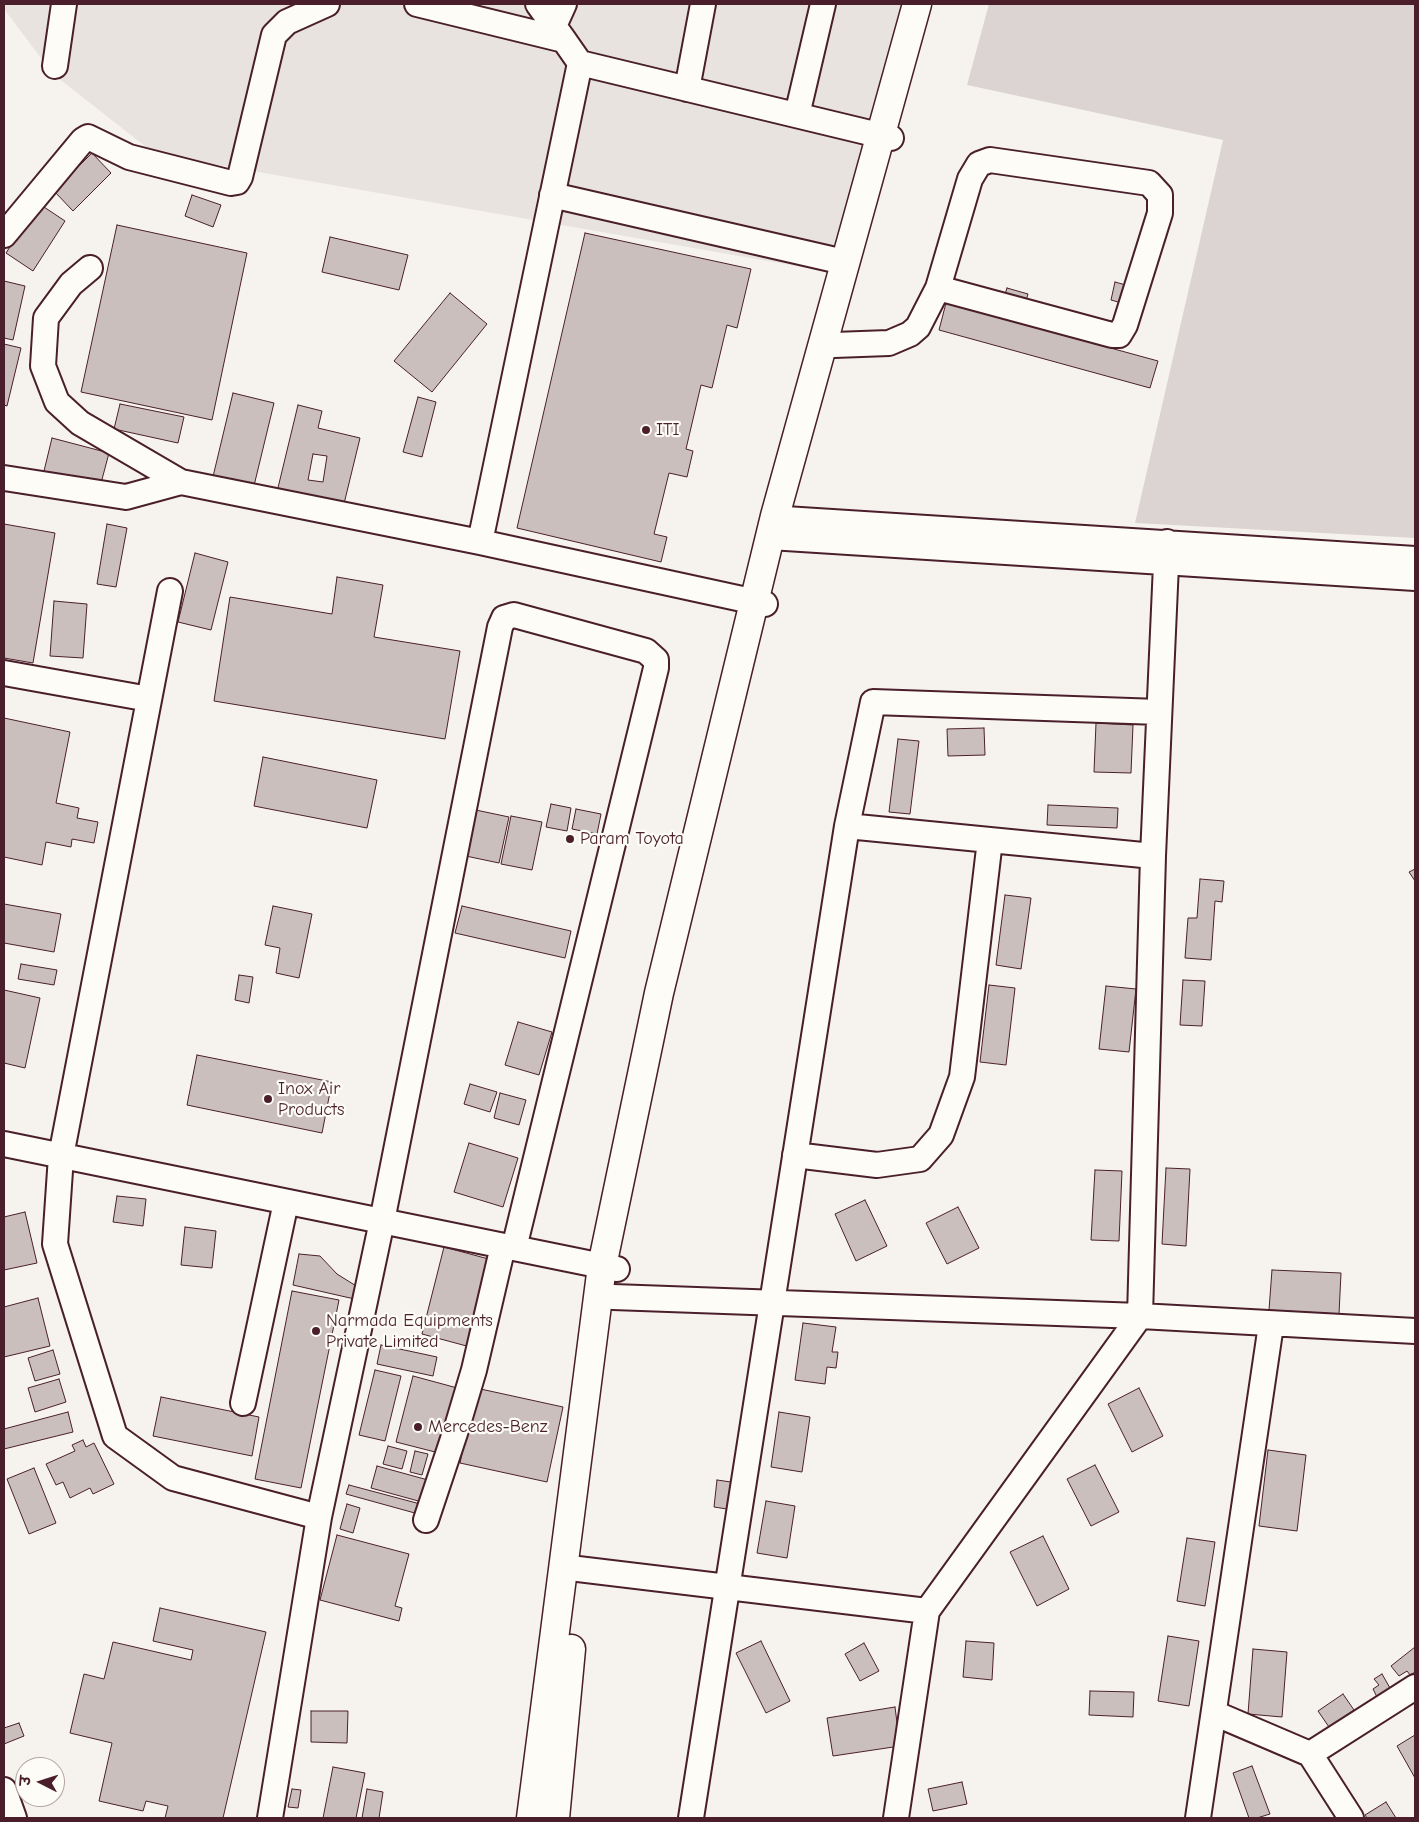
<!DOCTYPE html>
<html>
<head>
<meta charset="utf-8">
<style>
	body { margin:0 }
	#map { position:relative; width:1419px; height:1822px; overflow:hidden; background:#f6f3ef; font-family:"Comic Neue","Playpen Sans Deva",sans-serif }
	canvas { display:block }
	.frame { position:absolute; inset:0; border:5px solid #4a1f2b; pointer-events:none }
	.north { position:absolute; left:15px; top:1757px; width:50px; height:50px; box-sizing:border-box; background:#fdfcf7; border:1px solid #b5a4a5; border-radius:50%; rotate:275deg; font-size:14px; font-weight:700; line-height:20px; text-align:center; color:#4a1f2b }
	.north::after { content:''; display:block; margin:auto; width:18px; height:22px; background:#4a1f2b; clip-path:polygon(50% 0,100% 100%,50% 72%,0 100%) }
</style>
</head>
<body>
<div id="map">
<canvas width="1419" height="1822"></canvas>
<div class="frame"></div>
<div class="north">उ</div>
</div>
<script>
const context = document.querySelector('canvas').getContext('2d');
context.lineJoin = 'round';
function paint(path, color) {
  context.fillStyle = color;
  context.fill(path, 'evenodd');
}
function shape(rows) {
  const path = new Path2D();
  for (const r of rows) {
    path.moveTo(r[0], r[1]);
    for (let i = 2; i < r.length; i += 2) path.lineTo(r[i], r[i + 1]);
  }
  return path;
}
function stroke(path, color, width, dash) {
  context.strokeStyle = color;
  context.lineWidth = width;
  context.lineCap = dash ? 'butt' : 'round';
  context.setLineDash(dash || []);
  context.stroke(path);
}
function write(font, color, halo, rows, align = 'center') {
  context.font = font + ' "Comic Neue",sans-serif';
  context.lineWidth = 4.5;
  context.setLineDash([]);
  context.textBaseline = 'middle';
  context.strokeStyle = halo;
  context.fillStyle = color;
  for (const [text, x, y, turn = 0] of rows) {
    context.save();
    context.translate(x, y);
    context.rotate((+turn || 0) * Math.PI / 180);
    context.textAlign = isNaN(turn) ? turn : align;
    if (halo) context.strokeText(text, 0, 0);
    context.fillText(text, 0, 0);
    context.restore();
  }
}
paint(shape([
	[4,4,908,4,842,274,155,154,53,74,4,9]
]), '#e9e3e0');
paint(shape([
	[989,4,1415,4,1415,538,1135,523,1223,140,967,85]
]), '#dcd4d2');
const building = shape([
	[92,153,111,173,73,211,54,191,92,153],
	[192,195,221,205,213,227,185,216,192,195],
	[38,203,65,221,33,271,6,253,38,203],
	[117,225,247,253,212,420,81,392,117,225],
	[585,233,751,269,737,328,727,325,712,388,701,385,686,449,693,451,687,477,669,473,654,534,667,537,661,562,517,528,585,233],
	[330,237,408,255,399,290,322,272,330,237],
	[4,281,25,286,13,340,4,338,4,281],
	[1115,282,1133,287,1129,305,1111,300,1115,282],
	[1007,288,1028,294,1024,307,1003,301,1007,288],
	[450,293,487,324,432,392,394,361,450,293],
	[946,303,1158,361,1150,388,939,330,946,303],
	[4,344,21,348,7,406,4,405,4,344],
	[233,393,274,403,252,494,211,485,233,393],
	[418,397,436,402,422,457,403,452,418,397],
	[120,404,184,417,178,443,114,429,120,404],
	[298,405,322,411,318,428,360,438,342,512,276,496,298,405],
	[313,454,327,456,323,482,308,480,313,454],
	[52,438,109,453,100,487,44,471,52,438],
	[4,524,55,533,33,663,4,658,4,524],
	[107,524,127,528,116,587,97,584,107,524],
	[195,553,228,562,211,630,178,622,195,553],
	[337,577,383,585,374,637,460,651,445,739,214,701,230,597,332,614,337,577],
	[54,601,87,604,83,658,50,656,54,601],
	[4,718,70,732,56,803,79,808,77,818,98,822,94,843,72,839,71,847,46,842,42,865,4,857,4,718],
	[1096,723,1133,725,1131,773,1094,772,1096,723],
	[984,728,985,755,948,756,947,729,984,728],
	[898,739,919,741,910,814,889,812,898,739],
	[263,757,377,780,367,828,254,806,263,757],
	[551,804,571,808,567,831,546,827,551,804],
	[1048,805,1118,808,1117,828,1047,825,1048,805],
	[471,809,509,817,499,863,461,855,471,809],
	[576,809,601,814,597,834,572,829,576,809],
	[511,816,542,822,532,870,501,864,511,816],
	[1415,869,1415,881,1409,872,1415,869],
	[1200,879,1224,881,1222,902,1215,901,1211,960,1185,958,1188,918,1197,918,1200,879],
	[1005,895,1031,898,1021,969,996,965,1005,895],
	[4,904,61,914,54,952,4,943,4,904],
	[273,906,312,914,299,978,276,973,280,948,265,945,273,906],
	[462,906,571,931,565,958,455,933,462,906],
	[21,964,57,970,54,985,18,979,21,964],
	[239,975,253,977,249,1003,235,1000,239,975],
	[1183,980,1205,981,1202,1026,1180,1025,1183,980],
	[989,985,1015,988,1006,1065,980,1062,989,985],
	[1106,986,1136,989,1129,1052,1099,1049,1106,986],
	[4,990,40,998,25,1068,4,1063,4,990],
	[518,1022,552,1032,539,1075,505,1065,518,1022],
	[197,1055,332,1082,322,1133,187,1105,197,1055],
	[470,1084,497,1092,490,1112,464,1104,470,1084],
	[500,1093,526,1100,519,1125,494,1118,500,1093],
	[469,1143,518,1158,503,1207,454,1192,469,1143],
	[1166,1168,1190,1169,1186,1246,1162,1244,1166,1168],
	[1095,1170,1122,1171,1119,1241,1091,1240,1095,1170],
	[117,1196,146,1199,143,1226,113,1222,117,1196],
	[865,1200,887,1246,856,1261,835,1214,865,1200],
	[958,1207,979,1248,947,1264,926,1223,958,1207],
	[25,1212,37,1263,4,1270,4,1217,25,1212],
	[185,1227,216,1231,212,1268,181,1265,185,1227],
	[444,1247,496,1261,474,1348,422,1334,444,1247],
	[299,1254,320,1256,337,1274,361,1289,359,1300,293,1285,299,1254],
	[1272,1270,1341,1273,1339,1314,1269,1310,1272,1270],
	[292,1291,339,1300,301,1488,255,1479,292,1291],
	[38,1298,50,1346,4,1357,4,1307,38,1298],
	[803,1323,836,1327,832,1352,838,1352,836,1368,827,1367,825,1384,795,1380,803,1323],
	[381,1345,437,1357,433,1376,377,1364,381,1345],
	[53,1350,60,1374,35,1381,28,1358,53,1350],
	[375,1370,401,1376,385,1441,359,1435,375,1370],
	[413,1376,461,1389,443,1454,396,1442,413,1376],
	[59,1379,66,1402,35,1412,28,1388,59,1379],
	[476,1388,563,1407,547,1482,460,1463,476,1388],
	[1139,1388,1163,1436,1132,1452,1108,1404,1139,1388],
	[161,1397,259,1417,252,1456,153,1436,161,1397],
	[68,1412,73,1432,4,1449,4,1429,68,1412],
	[779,1412,810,1417,802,1472,771,1467,779,1412],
	[83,1440,86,1447,94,1443,114,1484,93,1494,90,1488,70,1498,63,1482,56,1485,46,1464,75,1451,72,1445,83,1440],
	[388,1446,407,1451,402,1469,383,1464,388,1446],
	[1268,1450,1306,1455,1297,1531,1259,1526,1268,1450],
	[415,1451,428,1454,422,1475,410,1472,415,1451],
	[1095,1465,1119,1512,1091,1526,1067,1479,1095,1465],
	[377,1466,428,1480,422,1502,371,1488,377,1466],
	[34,1468,56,1523,29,1534,7,1479,34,1468],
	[717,1480,731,1482,727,1509,714,1507,717,1480],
	[349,1485,424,1505,422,1515,346,1494,349,1485],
	[766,1501,795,1506,787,1558,757,1553,766,1501],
	[347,1504,360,1508,353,1533,340,1529,347,1504],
	[337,1535,409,1554,395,1606,402,1608,399,1621,320,1600,337,1535],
	[1043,1536,1069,1589,1037,1606,1010,1552,1043,1536],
	[1187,1538,1215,1542,1205,1606,1177,1601,1187,1538],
	[160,1608,266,1632,223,1818,165,1818,168,1806,146,1801,143,1811,99,1801,112,1743,70,1733,84,1674,104,1679,113,1642,191,1660,193,1650,153,1641,160,1608],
	[1168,1636,1199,1641,1189,1706,1158,1701,1168,1636],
	[761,1641,790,1701,766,1713,736,1653,761,1641],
	[966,1641,994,1643,992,1680,963,1677,966,1641],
	[864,1643,879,1671,860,1681,845,1654,864,1643],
	[1415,1647,1415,1672,1410,1675,1407,1671,1399,1676,1391,1666,1415,1647],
	[1253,1649,1287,1652,1282,1717,1248,1714,1253,1649],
	[1382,1674,1390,1688,1377,1697,1373,1689,1379,1685,1374,1679,1382,1674],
	[1090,1691,1134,1692,1133,1717,1089,1715,1090,1691],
	[1343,1694,1354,1710,1329,1727,1318,1711,1343,1694],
	[895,1707,900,1746,833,1756,827,1718,895,1707],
	[311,1711,348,1711,347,1743,311,1742,311,1711],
	[19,1723,24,1736,4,1744,4,1728,19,1723],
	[1415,1735,1415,1778,1397,1746,1415,1735],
	[1252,1766,1270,1814,1257,1818,1249,1818,1233,1773,1252,1766],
	[333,1767,365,1773,356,1818,323,1818,333,1767],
	[962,1782,967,1804,933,1811,928,1789,962,1782],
	[292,1789,301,1790,298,1808,288,1807,292,1789],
	[367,1789,383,1792,379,1818,362,1818,367,1789],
	[1386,1802,1396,1818,1367,1818,1365,1815,1386,1802]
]);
paint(building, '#cbbfbe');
stroke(building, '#4a1f2b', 1);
const minor = shape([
	[417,4,564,40,580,63,480,542],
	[538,4,564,40],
	[554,26,564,4],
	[580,63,891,138],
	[55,66,64,4],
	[687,89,703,4],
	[797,115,823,4],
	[552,195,844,262],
	[4,235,83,140,88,137,129,157,231,183,237,182,240,177,274,35,287,22,327,4],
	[90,268,71,284,46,318,43,366,57,402,80,423,181,482,480,542,765,604],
	[834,345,889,343,910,334,918,327,938,288,970,179,979,164,990,160,1149,183,1160,195,1160,213,1125,325,1119,335,1112,335,938,288],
	[4,478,126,497,181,482],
	[775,516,785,519,1415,559],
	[770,537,1415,578],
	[170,591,61,1156,55,1244,115,1436,173,1478,319,1517],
	[4,673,149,699],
	[847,826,1153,856],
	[4,1144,617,1269],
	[795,1155,877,1165,920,1159,941,1135,962,1077,990,840],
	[613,1297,1140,1316,1415,1331],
	[243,1403,286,1202],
	[426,1520,457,1427,474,1370,503,1246],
	[578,1569,927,1611],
	[1214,1713,1310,1754,1351,1818],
	[1310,1754,1415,1687],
	[4,1790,14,1818],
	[270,1818,319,1517,382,1221,500,627,504,618,514,615,646,651,656,660,656,668,514,1248],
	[691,1818,847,826,873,702,1159,712],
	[896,1818,927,1611,1140,1316,1153,856,1167,542],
	[1198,1818,1271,1325]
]);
const major = shape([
	[531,1818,602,1266,659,993,775,516,917,4],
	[555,1818,571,1649]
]);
stroke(minor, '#4a1f2b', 28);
stroke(major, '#4a1f2b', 31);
stroke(minor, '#fdfcf7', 24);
stroke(major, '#fdfcf7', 28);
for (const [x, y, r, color] of [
	[646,430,5,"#4a1f2b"],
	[570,839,5,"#4a1f2b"],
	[268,1099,5,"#4a1f2b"],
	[316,1331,5,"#4a1f2b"],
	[418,1427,5,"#4a1f2b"]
]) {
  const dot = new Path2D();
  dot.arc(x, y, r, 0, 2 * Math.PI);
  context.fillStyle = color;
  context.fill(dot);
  stroke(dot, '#fdfcf7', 2);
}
write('18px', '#4a1f2b', '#fdfcf7', [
	["ITI",656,430],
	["Param Toyota",580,839],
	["Inox Air",278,1089],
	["Products",278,1110],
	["Narmada Equipments",326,1321],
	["Private Limited",326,1342],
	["Mercedes-Benz",428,1427]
], 'left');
</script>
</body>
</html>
